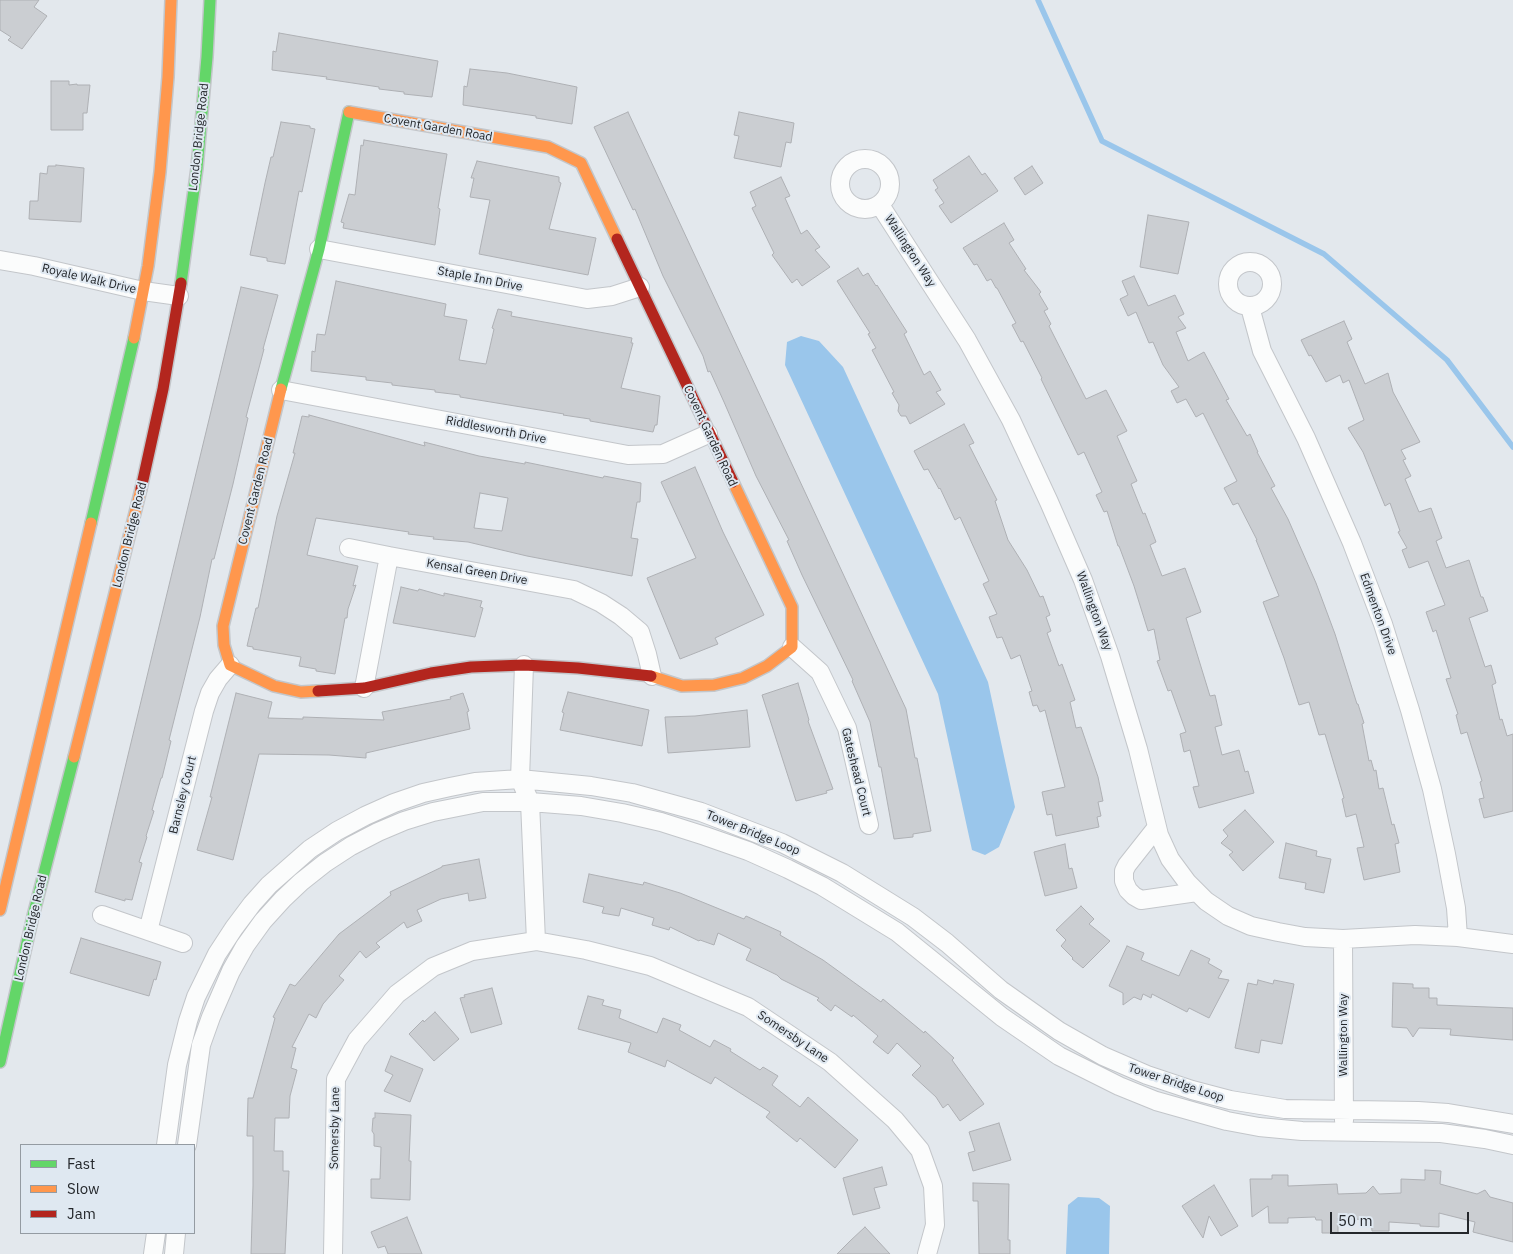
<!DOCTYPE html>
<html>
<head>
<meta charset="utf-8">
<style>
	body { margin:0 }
	#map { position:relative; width:1513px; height:1254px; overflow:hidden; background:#e3e8ed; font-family:"IBM Plex Sans",sans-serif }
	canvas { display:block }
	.legend { position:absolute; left:20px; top:1144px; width:175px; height:90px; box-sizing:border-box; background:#dfe8f1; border:1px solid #949ba2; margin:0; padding:6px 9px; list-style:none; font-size:15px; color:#24272b }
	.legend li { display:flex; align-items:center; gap:10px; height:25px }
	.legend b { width:25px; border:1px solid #949ba2 }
	.scale { position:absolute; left:1330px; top:1212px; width:139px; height:22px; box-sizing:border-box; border:2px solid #24272b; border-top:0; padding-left:6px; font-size:15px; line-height:18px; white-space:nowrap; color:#24272b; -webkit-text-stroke:4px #dfe8f1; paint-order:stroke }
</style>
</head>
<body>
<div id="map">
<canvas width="1513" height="1254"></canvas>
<ul class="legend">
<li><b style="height:6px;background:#63d668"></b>Fast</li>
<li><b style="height:6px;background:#ff974d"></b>Slow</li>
<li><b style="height:6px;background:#b3261e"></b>Jam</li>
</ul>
<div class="scale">50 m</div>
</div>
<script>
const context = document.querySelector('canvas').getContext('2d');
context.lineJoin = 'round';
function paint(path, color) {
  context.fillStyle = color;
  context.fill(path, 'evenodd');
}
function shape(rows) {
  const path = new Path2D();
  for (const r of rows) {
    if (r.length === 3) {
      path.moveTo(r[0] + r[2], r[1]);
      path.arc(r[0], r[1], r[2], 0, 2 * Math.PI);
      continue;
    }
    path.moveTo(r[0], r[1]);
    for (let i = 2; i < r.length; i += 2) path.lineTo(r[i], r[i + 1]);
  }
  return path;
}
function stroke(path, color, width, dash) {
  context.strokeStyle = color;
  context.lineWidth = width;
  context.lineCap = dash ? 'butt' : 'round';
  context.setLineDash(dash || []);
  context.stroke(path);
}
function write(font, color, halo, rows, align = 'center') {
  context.font = font + ' "IBM Plex Sans",sans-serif';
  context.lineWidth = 4;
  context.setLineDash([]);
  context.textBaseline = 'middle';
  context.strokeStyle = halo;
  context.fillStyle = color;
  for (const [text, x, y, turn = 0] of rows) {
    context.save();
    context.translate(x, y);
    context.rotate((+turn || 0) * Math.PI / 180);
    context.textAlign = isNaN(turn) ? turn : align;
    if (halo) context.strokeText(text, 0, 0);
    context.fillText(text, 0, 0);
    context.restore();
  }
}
paint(shape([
	[801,336,819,341,843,367,988,682,1015,807,999,847,985,855,972,850,938,694,785,365,787,342],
	[1078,1197,1099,1198,1110,1206,1109,1254,1066,1254,1068,1205]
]), '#9ac6eb');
stroke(shape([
	[1038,0,1102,141,1324,254,1447,360,1513,447]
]), '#9ac6eb', 5.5);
const building = shape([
	[0,0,39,0,34,7,47,16,22,49,8,40,11,37,0,30,0,0],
	[279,33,438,61,432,97,404,94,404,92,379,89,379,87,326,79,327,77,272,70,273,51,276,52,279,33],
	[470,69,507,73,577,87,572,124,536,118,536,116,463,105,464,86,467,87,470,69],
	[51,81,69,81,69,85,77,84,77,85,90,85,87,113,83,113,83,130,51,130,51,81],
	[628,112,906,709,915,758,917,758,931,831,913,834,913,837,894,839,881,767,879,767,870,722,852,681,853,680,802,575,787,541,789,540,756,476,724,402,710,371,708,372,703,356,663,276,635,209,633,210,594,127,628,112],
	[739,112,794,123,791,143,786,142,781,167,734,158,739,136,734,135,739,112],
	[281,122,310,126,310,128,315,129,302,192,299,191,285,264,267,261,267,258,250,255,265,183,271,157,273,157,281,122],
	[364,140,447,154,438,208,440,209,435,245,343,228,344,223,341,222,349,194,355,195,361,145,363,146,364,140],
	[969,156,982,175,985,173,998,191,951,223,939,206,944,203,935,190,938,188,933,180,969,156],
	[477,161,559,177,559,182,561,183,549,229,596,238,588,275,479,254,490,200,470,197,474,178,471,178,477,161],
	[56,165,84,168,81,222,29,219,30,201,38,201,40,173,47,174,48,166,56,166,56,165],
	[1032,166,1043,183,1025,195,1014,178,1032,166],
	[781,177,790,196,785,198,801,234,807,230,820,247,815,250,830,267,802,286,797,279,792,283,772,255,774,253,752,208,756,206,750,192,781,177],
	[1148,215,1189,222,1178,274,1140,267,1148,215],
	[1004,223,1014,240,1009,243,1026,269,1024,270,1041,292,1039,294,1048,309,1044,311,1051,324,1049,326,1086,399,1106,390,1127,431,1117,436,1137,481,1131,484,1143,514,1145,513,1156,542,1150,545,1162,576,1185,568,1201,612,1186,618,1210,696,1215,695,1222,725,1215,727,1222,755,1239,750,1245,772,1248,771,1254,793,1199,808,1193,787,1199,786,1190,750,1184,752,1180,734,1186,732,1171,690,1168,691,1157,661,1160,660,1154,629,1148,631,1134,586,1119,546,1118,546,1107,511,1104,512,1096,495,1102,492,1084,452,1078,455,1041,379,1042,378,1023,341,1021,342,1012,325,1016,323,997,288,996,288,991,279,987,281,977,264,974,265,963,248,1004,223],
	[858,268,863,276,868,273,876,286,877,285,907,332,904,334,924,375,930,371,941,390,936,392,945,404,910,424,906,416,901,416,898,411,899,405,892,393,894,392,872,350,876,348,868,334,870,333,837,281,858,268],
	[1134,276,1148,306,1175,295,1184,314,1178,317,1186,328,1176,332,1188,361,1204,352,1229,399,1226,400,1247,436,1250,434,1258,452,1257,452,1275,486,1271,488,1288,519,1316,583,1335,634,1357,704,1358,704,1364,723,1362,724,1369,761,1371,760,1374,771,1376,770,1379,789,1383,788,1392,825,1394,824,1399,843,1395,844,1400,872,1364,880,1357,848,1364,847,1356,814,1346,817,1342,799,1344,798,1325,734,1319,735,1309,702,1299,705,1284,658,1263,602,1279,596,1256,540,1257,540,1238,503,1233,505,1224,488,1237,481,1203,413,1196,417,1186,399,1177,403,1171,391,1179,387,1163,365,1153,342,1149,343,1136,312,1128,316,1120,299,1128,295,1122,281,1134,276],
	[336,281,446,304,444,316,467,320,459,360,486,364,494,329,492,328,498,309,512,312,511,316,632,338,631,343,633,343,621,388,660,396,657,425,655,425,653,432,590,421,590,419,563,415,564,414,460,397,460,395,435,392,435,390,392,385,392,383,366,380,366,377,311,371,312,351,315,352,317,334,325,335,336,281],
	[241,287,278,295,263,349,264,349,246,417,248,418,233,484,214,559,212,559,200,617,169,740,171,741,162,778,161,778,152,810,154,811,146,836,147,837,139,862,142,863,132,900,125,899,125,901,95,892,241,287],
	[1344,321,1352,339,1347,342,1365,384,1388,373,1393,392,1420,442,1401,450,1406,459,1403,460,1411,476,1405,479,1419,512,1431,508,1442,538,1436,541,1446,568,1469,560,1481,597,1483,597,1488,611,1469,618,1485,667,1491,665,1496,683,1492,685,1500,720,1502,719,1507,736,1513,734,1513,811,1484,818,1479,799,1484,798,1480,782,1482,781,1467,732,1461,734,1456,715,1458,714,1446,679,1451,678,1436,630,1433,632,1426,612,1445,605,1428,561,1409,568,1402,550,1407,548,1398,532,1400,531,1390,503,1385,506,1363,452,1348,428,1364,420,1349,380,1343,383,1340,375,1326,382,1311,355,1309,356,1301,340,1344,321],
	[309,415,425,446,424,442,479,456,525,464,525,462,603,478,604,476,641,483,640,502,637,502,631,538,638,539,632,576,527,556,468,542,433,539,434,537,408,534,409,532,316,518,307,555,358,566,353,586,356,585,348,609,347,618,345,618,335,674,316,671,316,669,299,666,301,657,253,649,253,647,247,646,256,608,258,608,277,516,295,453,293,453,302,416,309,417,309,415],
	[480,493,508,498,502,531,474,528,480,493],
	[964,424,974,443,969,445,997,500,995,501,1008,540,1027,570,1040,597,1043,596,1050,615,1046,617,1051,631,1047,633,1059,666,1062,664,1075,700,1070,702,1076,728,1081,727,1098,777,1103,801,1098,802,1101,816,1097,817,1099,827,1056,836,1052,814,1047,815,1042,792,1065,787,1045,710,1040,712,1037,705,1033,706,1029,692,1032,691,1020,655,1011,659,1002,637,997,638,989,617,997,614,983,584,989,581,960,517,955,520,940,488,939,489,928,469,924,470,914,451,964,424],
	[695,467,723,532,764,615,715,638,718,644,680,659,647,578,696,558,661,482,695,467],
	[401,587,418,591,419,589,444,596,444,593,482,601,480,607,483,608,475,637,393,623,401,587],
	[798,683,809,720,808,721,833,789,826,791,827,793,796,801,762,695,798,683],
	[568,692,649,710,642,746,560,730,564,713,562,712,568,692],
	[236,693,272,702,268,718,303,719,303,717,384,720,382,712,451,699,450,697,463,693,469,711,467,712,470,729,366,753,366,758,329,755,259,754,233,860,197,850,212,797,210,797,236,693],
	[747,710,750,747,668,753,665,717,695,716,747,710],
	[1245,810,1274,842,1243,871,1229,855,1233,852,1221,843,1228,836,1223,830,1245,810],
	[1286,843,1317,851,1316,856,1331,859,1324,893,1305,889,1306,883,1279,878,1286,843],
	[1065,844,1069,869,1072,868,1077,888,1045,896,1034,852,1065,844],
	[479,859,486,898,469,901,468,893,441,899,417,910,422,921,407,928,404,922,376,943,380,947,366,958,360,951,339,976,344,980,323,1004,316,1018,309,1014,292,1047,296,1048,291,1068,297,1070,290,1096,289,1118,275,1118,274,1151,283,1151,283,1171,289,1171,285,1254,251,1254,253,1186,253,1136,247,1136,248,1098,253,1098,275,1018,273,1017,290,984,295,986,339,934,391,895,390,892,442,867,442,866,479,859],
	[589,874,643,885,644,882,680,893,744,919,746,916,781,932,780,935,823,960,881,1002,883,999,924,1033,925,1031,954,1058,952,1060,984,1104,960,1121,948,1104,943,1108,936,1097,912,1075,921,1066,897,1043,888,1054,873,1042,878,1036,853,1015,852,1017,835,1005,831,1011,817,1000,819,998,781,979,777,975,746,960,751,949,718,933,714,945,700,940,699,941,670,927,669,930,652,925,654,918,621,908,619,916,602,913,604,907,583,902,589,874],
	[1081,906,1094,919,1089,924,1110,941,1083,968,1072,959,1073,958,1061,946,1066,940,1056,930,1081,906],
	[81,938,161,962,156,980,154,979,149,996,70,973,81,938],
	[1127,946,1144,953,1141,960,1179,976,1191,950,1210,959,1208,963,1222,971,1218,978,1229,980,1209,1018,1189,1008,1187,1012,1152,994,1151,998,1143,994,1141,1000,1134,997,1123,1005,1123,993,1109,986,1127,946],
	[1258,980,1273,984,1274,980,1294,984,1282,1044,1261,1040,1259,1053,1235,1048,1248,983,1257,985,1258,980],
	[1393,983,1413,984,1413,988,1429,988,1429,998,1437,998,1437,1005,1513,1008,1513,1040,1450,1035,1451,1029,1419,1028,1413,1037,1407,1028,1392,1027,1393,983],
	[492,988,502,1024,471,1033,460,998,465,997,464,995,492,988],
	[588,996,604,1000,602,1005,621,1010,619,1018,657,1033,663,1018,681,1025,679,1030,710,1047,714,1040,731,1049,730,1051,760,1070,763,1067,778,1076,772,1085,800,1107,808,1097,858,1140,835,1168,800,1138,797,1142,766,1117,770,1112,715,1077,711,1084,667,1060,665,1067,628,1052,631,1043,578,1029,588,996],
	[435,1012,459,1039,434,1061,409,1034,423,1020,424,1022,435,1012],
	[391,1056,423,1069,410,1102,384,1091,393,1075,385,1071,391,1056],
	[375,1113,411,1115,409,1161,411,1161,410,1200,371,1198,371,1179,380,1179,381,1147,374,1146,374,1134,372,1131,373,1118,375,1118,375,1113],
	[999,1123,1011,1160,973,1171,968,1153,975,1151,969,1132,999,1123],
	[882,1167,887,1185,874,1188,880,1208,853,1215,843,1178,882,1167],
	[1425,1170,1441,1171,1440,1184,1477,1194,1485,1190,1490,1197,1513,1203,1513,1242,1473,1232,1475,1222,1439,1213,1439,1227,1420,1226,1420,1224,1389,1222,1389,1231,1372,1231,1371,1220,1338,1218,1338,1233,1322,1233,1322,1220,1316,1220,1315,1217,1288,1218,1288,1223,1269,1223,1268,1206,1252,1217,1250,1179,1272,1179,1272,1175,1288,1175,1288,1186,1337,1184,1338,1194,1366,1193,1373,1186,1379,1194,1401,1193,1401,1179,1425,1180,1425,1170],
	[973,1183,1009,1184,1008,1240,1010,1240,1010,1254,979,1254,978,1201,973,1201,973,1183],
	[1214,1185,1238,1226,1221,1236,1209,1216,1203,1238,1182,1206,1214,1185],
	[407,1217,422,1254,388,1254,385,1246,378,1248,371,1232,407,1217],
	[865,1227,890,1254,837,1254,850,1241,865,1227]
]);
paint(building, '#cbced2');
stroke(building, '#aeb0b4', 1);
const street = shape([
	[865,184,25],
	[880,205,967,340,1011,420,1049,502,1083,580,1110,656,1138,749,1159,835,1170,859,1187,882,1206,901,1228,916,1251,926,1278,932,1305,937,1343,939,1415,935,1458,937,1513,944],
	[319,249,587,299,612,296,640,287],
	[0,260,34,266,143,291,179,296],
	[1250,284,22],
	[1250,307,1262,351,1306,438,1352,543,1383,624,1410,710,1432,789,1446,854,1456,908,1458,937],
	[281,390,628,455,663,454,708,434],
	[349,548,389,556],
	[792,647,820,672,847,728,869,825],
	[524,665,520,779,530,802,536,941],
	[364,688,389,556,574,590,601,603,621,616,640,632,647,654,652,676],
	[1157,827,1127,865,1124,871,1124,881,1128,890,1134,896,1141,900,1197,892],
	[102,915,183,943],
	[148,931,204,711,210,693,218,679,230,665],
	[1343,939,1344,1121],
	[166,1145,177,1065,188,1021,196,997,217,954,234,928,252,904,269,885,310,849,337,831,365,816,394,803,423,793,450,787,475,782,520,779,591,786,632,793,701,812,782,843,842,873,913,917,947,943,1001,990,1059,1031,1103,1056,1147,1075,1192,1090,1230,1100,1285,1109,1418,1111,1448,1113,1513,1124],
	[187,1145,201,1045,211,1017,231,971,245,946,263,921,283,899,301,882,325,863,351,846,378,832,404,821,433,812,483,802,530,802,581,806,622,813,661,822,705,836,748,851,788,869,822,886,897,932,1002,1017,1059,1056,1119,1086,1156,1101,1227,1121,1259,1127,1302,1131,1441,1133,1485,1139,1513,1145],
	[153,1254,156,1233],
	[174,1254,176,1233],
	[333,1254,336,1079,357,1040,397,994,433,967,472,951,536,941,586,950,650,966,748,1007,830,1062,895,1120,920,1150,933,1186,935,1225,927,1254]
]);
const fast = shape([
	[181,283,197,168,207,57,210,0],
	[281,389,319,249,349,112],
	[91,523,134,338],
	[0,1062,33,916,74,757]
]);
const slow = shape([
	[349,112,548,147,581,163,617,239],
	[134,338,148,266,160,172,168,77,171,0],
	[281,389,223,626,224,645,230,665,274,686,301,692,318,691],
	[651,676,682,686,714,685,743,678,767,666,792,647,792,607,733,482],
	[74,757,141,489],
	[0,910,91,523]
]);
const jam = shape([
	[617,239,733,482],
	[141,489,163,389,181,283],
	[318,691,364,688,431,673,471,667,524,665,578,668,651,676]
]);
stroke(street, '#c3c6ca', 20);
stroke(fast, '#c3c6ca', 14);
stroke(slow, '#c3c6ca', 14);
stroke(jam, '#c3c6ca', 14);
stroke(street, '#fbfcfc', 18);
stroke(fast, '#63d668', 11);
stroke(slow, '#ff974d', 11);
stroke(jam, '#b3261e', 11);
write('12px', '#24272b', '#dfe8f1', [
	["Covent Garden Road",438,128,10],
	["London Bridge Road",199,137,-84],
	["Wallington Way",910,251,57],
	["Royale Walk Drive",89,279,13],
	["Staple Inn Drive",480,279,11],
	["Riddlesworth Drive",496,430,11],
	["Covent Garden Road",710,436,65],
	["Covent Garden Road",256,491,-76],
	["London Bridge Road",130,535,-76],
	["Kensal Green Drive",477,572,10],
	["Wallington Way",1094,611,70],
	["Edmenton Drive",1378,614,70],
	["Gateshead Court",856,772,76],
	["Barnsley Court",183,795,-76],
	["Tower Bridge Loop",753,833,22],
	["London Bridge Road",31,928,-77],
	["Wallington Way",1344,1035,-90],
	["Somersby Lane",793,1037,34],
	["Tower Bridge Loop",1176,1083,18],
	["Somersby Lane",335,1128,-89]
]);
</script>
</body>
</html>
